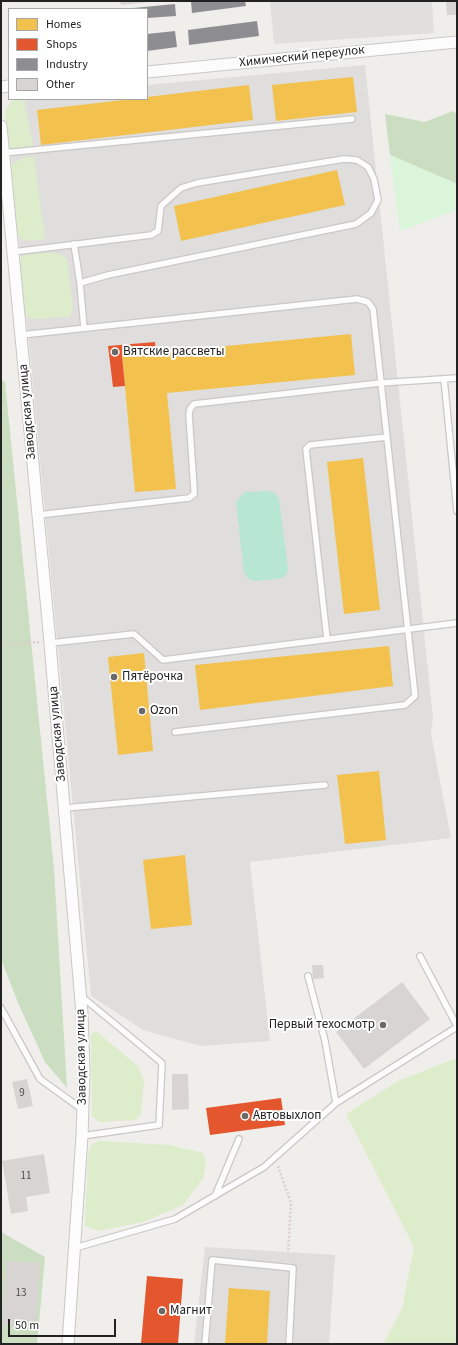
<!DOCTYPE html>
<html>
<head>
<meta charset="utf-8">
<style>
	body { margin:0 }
	#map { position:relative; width:458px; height:1345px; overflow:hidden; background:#f0eeeb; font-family:"Source Sans 3",sans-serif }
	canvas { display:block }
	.frame { position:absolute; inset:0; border:2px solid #222; pointer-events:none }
	.legend { position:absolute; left:8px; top:8px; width:140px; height:92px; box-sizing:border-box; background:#fff; border:1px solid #a7a7a7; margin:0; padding:5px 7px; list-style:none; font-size:12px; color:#222 }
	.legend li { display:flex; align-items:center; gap:8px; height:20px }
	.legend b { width:20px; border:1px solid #a7a7a7 }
	.scale { position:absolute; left:8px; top:1319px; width:108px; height:18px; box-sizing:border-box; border:2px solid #222; border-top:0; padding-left:5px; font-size:12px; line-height:14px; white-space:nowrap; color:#222; -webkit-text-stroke:3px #fff; paint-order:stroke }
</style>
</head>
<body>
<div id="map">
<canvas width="458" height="1345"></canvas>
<div class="frame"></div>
<ul class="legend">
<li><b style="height:11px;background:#f2c14e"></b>Homes</li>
<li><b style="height:11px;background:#e4572e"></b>Shops</li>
<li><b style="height:11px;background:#8d8d92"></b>Industry</li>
<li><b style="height:11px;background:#d7d4d2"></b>Other</li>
</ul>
<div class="scale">50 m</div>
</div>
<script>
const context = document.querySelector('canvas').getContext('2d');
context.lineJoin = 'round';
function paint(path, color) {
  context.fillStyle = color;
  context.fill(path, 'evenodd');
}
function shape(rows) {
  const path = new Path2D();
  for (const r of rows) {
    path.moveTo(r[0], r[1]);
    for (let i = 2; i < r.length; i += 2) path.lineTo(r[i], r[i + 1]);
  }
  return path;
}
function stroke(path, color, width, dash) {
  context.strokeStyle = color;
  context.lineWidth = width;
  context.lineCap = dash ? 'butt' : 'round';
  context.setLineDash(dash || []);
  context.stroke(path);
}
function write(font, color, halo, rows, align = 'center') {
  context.font = font + ' "Source Sans 3",sans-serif';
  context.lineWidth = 4;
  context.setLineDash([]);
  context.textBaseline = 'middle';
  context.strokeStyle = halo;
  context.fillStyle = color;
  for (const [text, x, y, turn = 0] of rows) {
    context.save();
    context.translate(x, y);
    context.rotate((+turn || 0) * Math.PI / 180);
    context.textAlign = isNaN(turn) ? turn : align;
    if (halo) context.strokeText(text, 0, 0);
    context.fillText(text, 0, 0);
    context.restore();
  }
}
paint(shape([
	[365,65,433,718,431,734,451,838,250,862,270,1041,201,1046,143,1030,91,996,8,123,19,105,28,99,147,99,147,85],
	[205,1247,335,1255,329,1344,194,1344]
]), '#dfdedc');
paint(shape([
	[13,99,24,99,33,146,8,149,5,111],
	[34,157,45,239,30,241,24,240,18,236,10,166,22,158],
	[43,253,54,253,62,255,67,259,73,308,69,317,33,319,25,316,19,261,24,255],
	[96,1031,138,1066,144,1081,141,1114,136,1120,99,1122,92,1116,91,1034],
	[457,1058,457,1344,383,1344,402,1309,414,1247,346,1114,400,1080],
	[99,1141,169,1145,203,1153,206,1161,204,1177,183,1205,143,1222,98,1231,85,1226,88,1154,92,1144]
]), '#ddeccb');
paint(shape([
	[453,111,457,114,457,184,390,155,385,114,425,122],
	[1,379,5,382,54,869,67,1088,45,1062,19,1005,1,959],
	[1,1232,45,1257,37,1344,1,1344]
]), '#cbdec1');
paint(shape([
	[390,155,457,184,457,210,400,231]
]), '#daf5da');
paint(shape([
	[268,491,275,493,279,499,288,569,287,574,283,578,256,581,248,579,244,572,236,502,245,492]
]), '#b7e6d2');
paint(shape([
	[270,1,432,1,434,33,274,44]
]), '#e0dfde');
paint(shape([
	[353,77,357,112,276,121,272,85],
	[249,85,253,120,41,145,37,110,132,99,147,99,147,97],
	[337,170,345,205,181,241,174,206],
	[351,334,355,375,167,393,176,489,135,492,122,356],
	[363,458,380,610,344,614,327,462],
	[389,646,393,686,200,710,195,665],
	[144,653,153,751,118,755,108,657],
	[379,771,386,840,345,844,337,775],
	[185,855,192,925,151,929,143,860],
	[229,1288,270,1291,267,1344,225,1344]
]), '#f2c14e');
paint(shape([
	[155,342,156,353,122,356,125,386,113,387,108,346],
	[281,1098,285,1125,210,1135,206,1108],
	[147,1276,183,1279,178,1344,141,1344]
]), '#e4572e');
paint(shape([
	[191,1,245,1,246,6,192,13],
	[175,4,176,16,147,18,147,9,123,9],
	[257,21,259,36,189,45,188,30],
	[175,31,177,47,147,51,147,34]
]), '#8d8d92');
paint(shape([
	[120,1,149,1,149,2,121,5],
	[446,1,457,1,457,15,447,15],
	[312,965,323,965,324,978,313,979],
	[402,982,430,1019,364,1069,336,1032],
	[172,1074,188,1074,189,1109,172,1110],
	[27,1079,33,1106,18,1109,12,1082],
	[44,1154,50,1193,26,1197,28,1211,11,1214,2,1161],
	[6,1261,40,1263,36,1327,2,1325]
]), '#d7d4d2');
const lane = shape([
	[3,153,352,119],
	[74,244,80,283,84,328],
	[13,252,151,235,158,231,161,206,181,188,197,183,344,159,357,160,368,167,374,179,378,200,371,213,356,224,108,275,80,283],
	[21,335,357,299,368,302,373,309,415,696,405,705,175,732],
	[444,379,457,511],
	[38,515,189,498,194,494,194,489,189,415,190,409,194,404,380,383,457,378],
	[327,639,306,449,310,445,387,437],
	[50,643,134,634,163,660,457,623],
	[65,808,325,785],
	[420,956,457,1026],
	[308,976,325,1041,336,1103],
	[81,996,162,1063,159,1125,82,1136],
	[1,1008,40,1079,83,1110],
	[215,1196,239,1139],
	[75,1248,175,1219,264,1167,336,1103,457,1027],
	[205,1344,212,1260,293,1268,289,1344]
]);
const street = shape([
	[147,72,457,42],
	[1,87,9,86],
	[1,126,48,621,82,1013,84,1072,82,1136,68,1344]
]);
stroke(lane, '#c9c8c7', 8);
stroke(street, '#c9c8c7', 13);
stroke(shape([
	[1,645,39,642],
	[278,1166,291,1203,288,1252]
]), '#dccecd', 2.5, [2, 2]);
stroke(lane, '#fdfcfc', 5.5);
stroke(street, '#fdfcfc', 11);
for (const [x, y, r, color] of [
	[115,352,4,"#6a6968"],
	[114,677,4,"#6a6968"],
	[142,711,4,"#6a6968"],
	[383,1025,4,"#6a6968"],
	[245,1116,4,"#6a6968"],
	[162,1311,4,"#6a6968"]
]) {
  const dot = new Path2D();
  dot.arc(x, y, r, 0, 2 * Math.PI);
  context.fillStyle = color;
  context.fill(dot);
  stroke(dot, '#fff', 1.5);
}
write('11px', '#4f4e4e', null, [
	["9",22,1094],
	["11",26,1177],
	["13",21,1294]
]);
write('13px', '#222', '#fff', [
	["Химический переулок",302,57,-6],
	["Заводская улица",28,412,-95],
	["Заводская улица",58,734,-95],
	["Заводская улица",82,1057,-91]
]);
write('13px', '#222', '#fff', [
	["Вятские рассветы",123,352],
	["Пятёрочка",122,677],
	["Ozon",150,711],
	["Первый техосмотр",375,1025,"right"],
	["Автовыхлоп",253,1116],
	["Магнит",170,1311]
], 'left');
</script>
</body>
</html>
